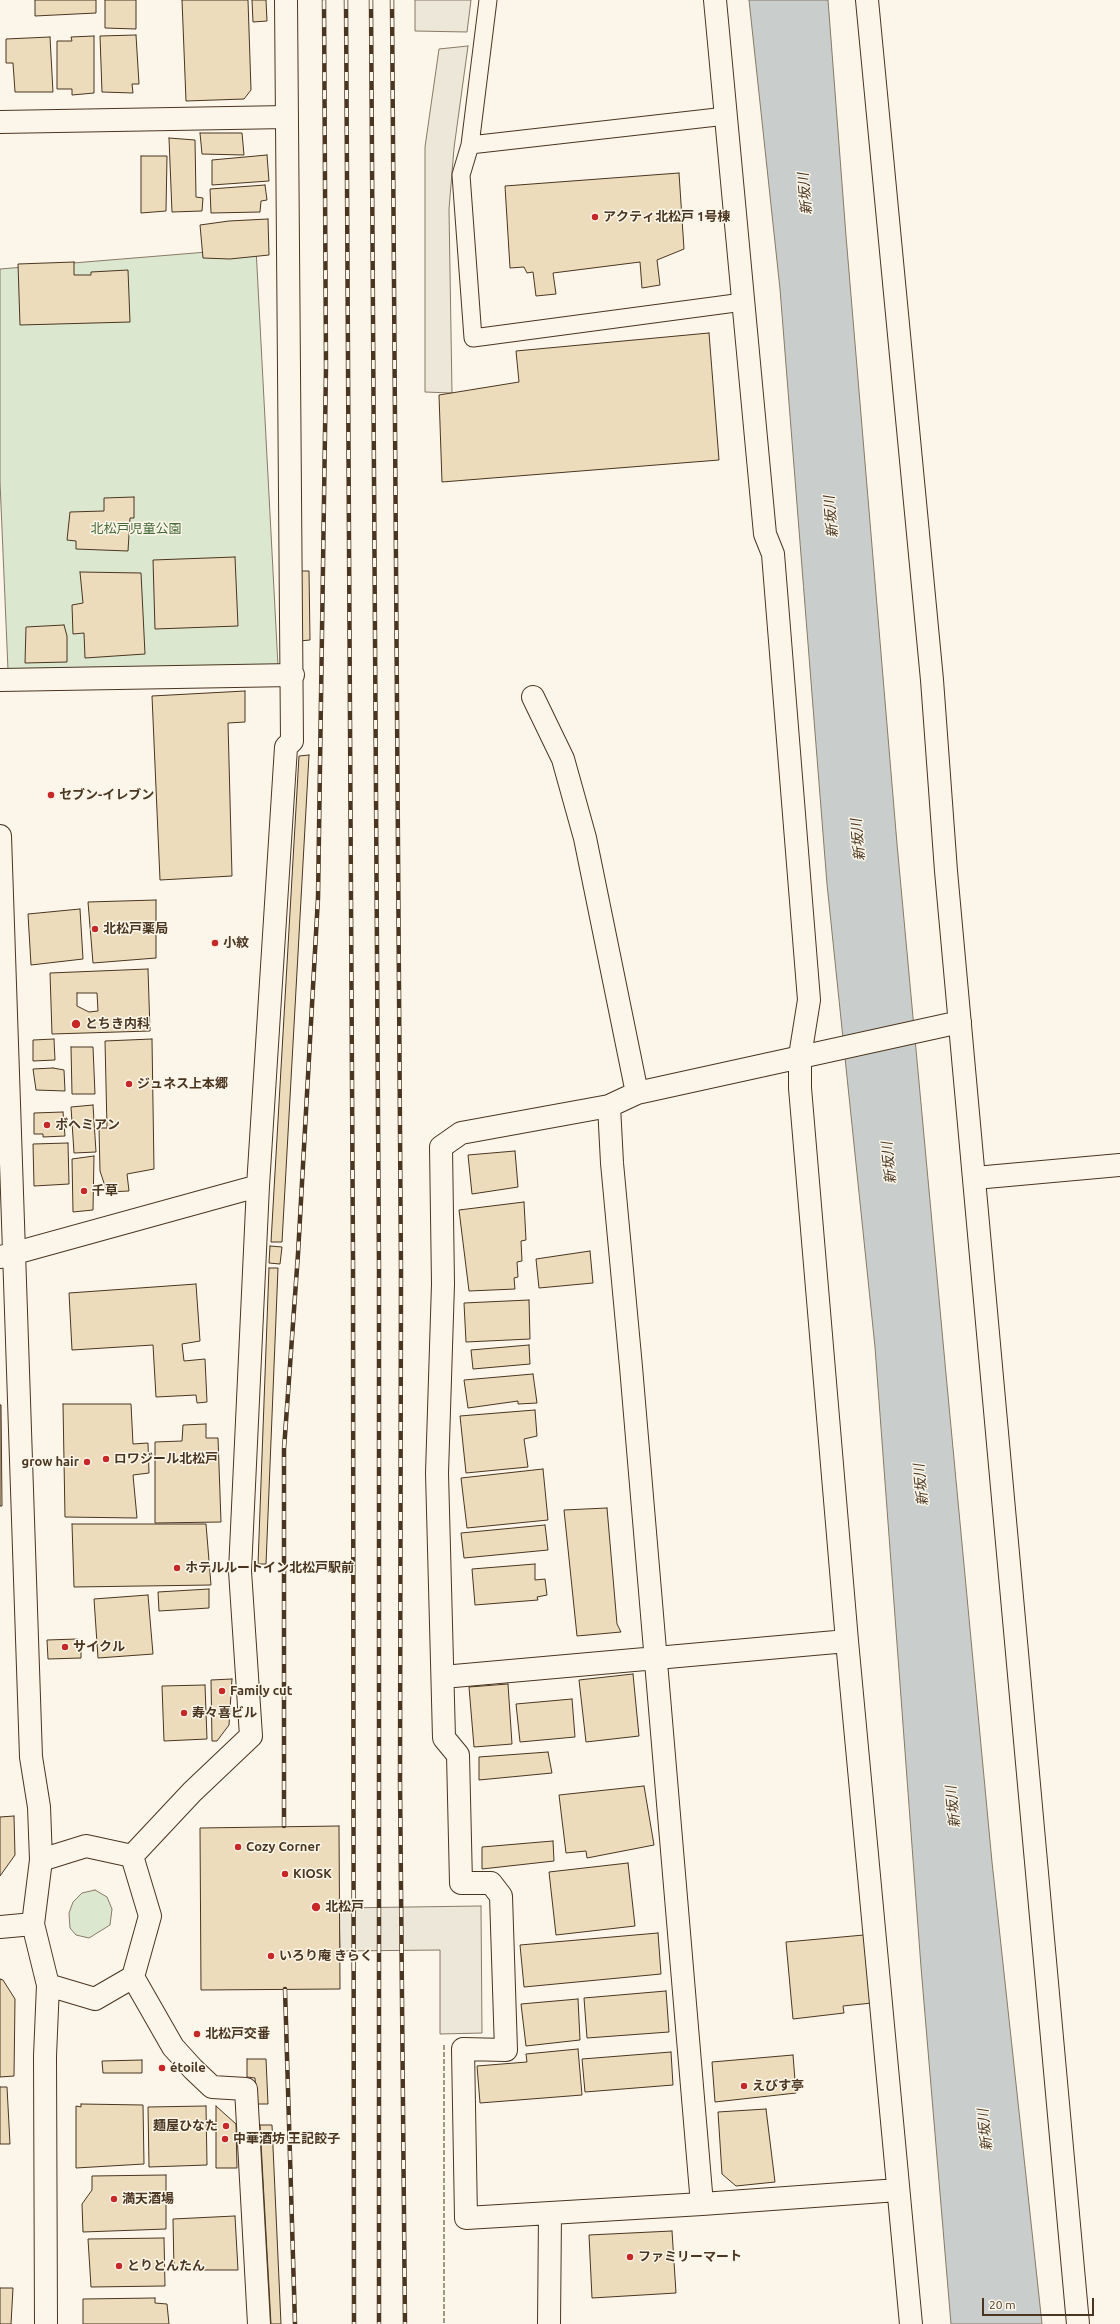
<!DOCTYPE html>
<html>
<head>
<meta charset="utf-8">
<style>
	body { margin:0 }
	#map { position:relative; width:1120px; height:2324px; overflow:hidden; background:#fbf6e9; font-family:Ubuntu,sans-serif }
	canvas { display:block }
	.scale { position:absolute; left:982px; top:2298px; width:112px; height:18px; box-sizing:border-box; border:2px solid #4a3520; border-top:0; padding-left:5px; font-size:12px; line-height:14px; white-space:nowrap; color:#4a3520; -webkit-text-stroke:3px #fbf6e9; paint-order:stroke }
</style>
</head>
<body>
<div id="map">
<canvas width="1120" height="2324"></canvas>
<div class="scale">20 m</div>
</div>
<script>
const context = document.querySelector('canvas').getContext('2d');
context.lineJoin = 'round';
function paint(path, color) {
  context.fillStyle = color;
  context.fill(path, 'evenodd');
}
function shape(rows) {
  const path = new Path2D();
  for (const r of rows) {
    path.moveTo(r[0], r[1]);
    for (let i = 2; i < r.length; i += 2) path.lineTo(r[i], r[i + 1]);
  }
  return path;
}
function stroke(path, color, width, dash) {
  context.strokeStyle = color;
  context.lineWidth = width;
  context.lineCap = dash ? 'butt' : 'round';
  context.setLineDash(dash || []);
  context.stroke(path);
}
function write(font, color, halo, rows, align = 'center') {
  context.font = font + ' Ubuntu,"Noto Sans JP",sans-serif';
  context.lineWidth = 3;
  context.setLineDash([]);
  context.textBaseline = 'middle';
  context.strokeStyle = halo;
  context.fillStyle = color;
  for (const [text, x, y, turn = 0] of rows) {
    context.save();
    context.translate(x, y);
    context.rotate((+turn || 0) * Math.PI / 180);
    context.textAlign = isNaN(turn) ? turn : align;
    if (halo) context.strokeText(text, 0, 0);
    context.fillText(text, 0, 0);
    context.restore();
  }
}
const green = shape([
	[256,248,278,666,8,670,0,482,0,269,256,248],
	[95,1890,107,1897,112,1909,110,1925,89,1938,76,1935,70,1928,69,1913,73,1902,82,1893,95,1890]
]);
paint(green, '#dce7d0');
stroke(green, '#887966', 1);
const parking = shape([
	[415,0,471,0,467,32,415,31,415,0],
	[468,46,454,148,449,209,452,393,425,392,425,147,439,49,468,46],
	[481,1906,482,2033,440,2034,440,1950,340,1951,339,1908,481,1906]
]);
paint(parking, '#ede7d9');
stroke(parking, '#887966', 1);
const water = shape([
	[749,0,828,0,846,236,897,844,946,1374,992,1862,1042,2324,951,2324,921,1967,875,1347,827,884,780,289,749,0]
]);
paint(water, '#c9cecd');
stroke(water, '#887966', 1);
const building = shape([
	[35,0,96,0,96,13,35,16,35,0],
	[105,0,136,0,136,29,105,28,105,0],
	[182,0,248,0,251,90,244,99,186,101,182,0],
	[252,0,266,0,267,21,253,22,252,0],
	[136,35,139,84,132,84,133,93,102,92,100,36,136,35],
	[94,36,94,93,72,95,72,89,57,89,57,41,72,41,71,37,94,36],
	[50,37,53,92,15,92,13,63,6,63,6,39,50,37],
	[200,133,242,133,244,155,202,154,200,133],
	[169,138,195,140,196,197,203,198,202,211,172,212,169,138],
	[267,155,269,181,212,185,212,160,267,155],
	[141,156,167,156,166,211,141,213,141,156],
	[679,173,684,249,657,260,660,285,642,288,640,262,553,273,556,294,536,296,533,272,527,273,524,267,510,268,505,186,679,173],
	[265,185,267,200,261,201,260,212,211,213,210,189,265,185],
	[268,219,269,255,230,259,203,258,200,225,229,221,268,219],
	[74,262,74,275,91,275,91,272,128,270,130,322,20,325,18,264,74,262],
	[709,333,719,460,442,482,439,395,519,382,516,351,709,333],
	[134,497,134,518,130,518,128,551,76,549,76,541,67,540,70,512,104,511,104,498,134,497],
	[235,557,238,626,155,629,153,560,235,557],
	[297,571,309,571,310,640,299,641,297,571],
	[80,572,141,573,145,654,85,658,84,633,73,634,72,605,83,603,80,572],
	[64,625,67,636,67,662,25,663,26,627,64,625],
	[245,691,245,722,228,723,232,876,160,880,152,696,245,691],
	[309,755,282,1242,271,1242,299,756,309,755],
	[156,900,156,958,93,963,88,902,156,900],
	[80,909,83,959,31,965,28,914,80,909],
	[148,969,150,1031,52,1034,50,973,148,969],
	[77,993,97,993,98,1011,89,1012,77,1006,77,993],
	[54,1039,55,1060,33,1061,33,1040,54,1039],
	[152,1039,154,1169,127,1174,129,1191,107,1192,100,1171,99,1128,107,1128,105,1041,152,1039],
	[71,1047,93,1047,95,1094,72,1094,71,1047],
	[53,1068,64,1070,65,1091,36,1090,33,1069,53,1068],
	[93,1105,96,1152,74,1153,71,1107,93,1105],
	[63,1112,65,1136,43,1137,43,1134,34,1134,34,1113,63,1112],
	[68,1143,69,1184,34,1186,33,1144,68,1143],
	[515,1151,518,1187,472,1194,468,1155,515,1151],
	[94,1156,93,1210,73,1212,72,1159,94,1156],
	[524,1202,526,1240,521,1241,522,1261,517,1262,518,1277,514,1278,515,1289,469,1291,459,1210,524,1202],
	[270,1246,282,1247,280,1264,269,1263,270,1246],
	[590,1251,593,1283,539,1288,536,1259,590,1251],
	[269,1268,278,1268,266,1564,258,1564,269,1268],
	[196,1284,200,1341,182,1344,184,1361,205,1359,207,1402,197,1403,196,1395,156,1397,153,1345,72,1350,69,1293,196,1284],
	[529,1300,530,1339,466,1342,464,1303,529,1300],
	[529,1345,530,1364,473,1369,471,1350,529,1345],
	[533,1374,537,1403,518,1404,518,1401,468,1408,464,1380,533,1374],
	[63,1404,131,1404,133,1444,148,1443,149,1473,133,1475,137,1518,65,1517,63,1404],
	[0,1405,1,1405,2,1506,0,1506,0,1405],
	[535,1410,537,1436,524,1439,528,1467,466,1473,460,1416,535,1410],
	[206,1424,206,1438,218,1438,221,1522,155,1523,155,1442,182,1441,183,1425,206,1424],
	[543,1469,548,1520,467,1528,461,1478,543,1469],
	[607,1508,617,1624,621,1632,577,1636,564,1510,607,1508],
	[72,1524,206,1524,211,1585,74,1587,72,1524],
	[545,1525,548,1550,464,1558,461,1533,545,1525],
	[535,1564,535,1580,545,1579,547,1595,537,1597,538,1600,475,1605,472,1569,535,1564],
	[209,1589,209,1608,159,1611,158,1592,209,1589],
	[148,1595,153,1654,98,1658,94,1599,148,1595],
	[77,1639,77,1645,81,1645,81,1658,48,1659,47,1640,77,1639],
	[633,1674,639,1736,586,1742,579,1680,633,1674],
	[232,1679,229,1725,217,1741,212,1741,211,1680,232,1679],
	[508,1684,512,1744,474,1747,469,1687,508,1684],
	[205,1685,207,1739,164,1741,162,1686,205,1685],
	[572,1699,575,1737,520,1742,516,1704,572,1699],
	[548,1752,552,1773,479,1780,479,1757,548,1752],
	[644,1786,654,1845,587,1858,586,1851,566,1853,559,1795,644,1786],
	[14,1816,15,1855,0,1876,0,1817,14,1816],
	[339,1826,340,1989,201,1990,200,1828,339,1826],
	[553,1841,554,1861,482,1869,482,1847,553,1841],
	[628,1863,635,1926,556,1935,549,1872,628,1863],
	[658,1933,661,1974,524,1987,520,1945,658,1933],
	[864,1935,872,2003,843,2006,844,2013,793,2019,786,1942,864,1935],
	[0,1979,3,1980,15,1999,14,2076,0,2077,0,1979],
	[666,1991,669,2032,587,2038,584,1998,666,1991],
	[578,1999,580,2040,526,2046,521,2004,578,1999],
	[578,2049,582,2095,480,2103,477,2066,527,2062,526,2054,578,2049],
	[671,2052,673,2085,585,2092,582,2059,671,2052],
	[793,2055,796,2093,715,2102,712,2062,793,2055],
	[247,2059,266,2059,268,2104,257,2104,255,2078,247,2077,247,2059],
	[142,2060,142,2073,103,2073,102,2061,142,2060],
	[0,2087,7,2087,10,2144,0,2144,0,2087],
	[81,2104,143,2105,144,2164,76,2168,76,2106,81,2107,81,2104],
	[206,2106,207,2165,149,2167,148,2107,206,2106],
	[216,2106,236,2124,237,2168,216,2168,216,2106],
	[766,2109,775,2182,736,2186,722,2174,718,2112,766,2109],
	[260,2125,272,2125,281,2324,271,2324,260,2125],
	[166,2175,166,2229,83,2232,82,2204,92,2190,92,2176,166,2175],
	[235,2216,238,2270,174,2270,173,2219,235,2216],
	[672,2231,676,2293,592,2298,589,2235,672,2231],
	[164,2238,165,2286,91,2287,88,2239,164,2238],
	[0,2288,13,2288,11,2324,0,2324,0,2288],
	[155,2298,155,2303,167,2304,169,2324,83,2324,83,2299,155,2298]
]);
paint(building, '#ecdcbc');
stroke(building, '#4a3520', 1);
const service = shape([
	[726,116,470,145,461,175,473,338,743,302],
	[470,145,488,0]
]);
const minor = shape([
	[715,0,765,534,773,554,809,1000,800,1056,800,1088,847,1641,911,2324],
	[867,0,932,680,946,871,1078,2324],
	[0,122,287,117],
	[0,680,293,675],
	[533,697,563,759,585,838,637,1093],
	[0,836,31,1757,39,1807,41,1860,33,1924,48,1985,95,1999,133,1977,150,1916,132,1856,86,1846,41,1860],
	[609,1106,612,1163,631,1367,702,2204],
	[1,1257,258,1186],
	[443,1677,847,1641],
	[132,1856,192,1792,251,1736,240,1571,258,1186,286,747,292,741,286,0],
	[133,1977,173,2047,193,2069,212,2087,246,2089,259,2324],
	[898,2190,702,2204,466,2218,463,2049,506,2050,501,1896,491,1883,461,1883,458,1755,444,1738,437,1473,443,1284,441,1147,461,1133,609,1106,637,1093,960,1022],
	[46,2324,45,2056,48,1985],
	[549,2324,550,2214]
]);
const tertiary = shape([
	[975,1178,1120,1165],
	[0,1927,33,1924]
]);
stroke(service, '#4a3520', 19);
stroke(minor, '#4a3520', 24);
stroke(tertiary, '#4a3520', 24);
stroke(service, '#fbf6e9', 17);
stroke(minor, '#fbf6e9', 22);
stroke(tertiary, '#fbf6e9', 22);
const rail = shape([
	[346,0,353,1257,354,2324],
	[371,0,379,1268,379,2324],
	[392,0,401,1270,400,1780,405,2324],
	[284,1826,284,1449,298,1254,318,898,326,367,324,0],
	[285,1989,295,2324]
]);
stroke(rail, '#4a3520', 4.5);
stroke(rail, '#fbf6e9', 3, [9]);
stroke(shape([
	[444,2045,444,2324]
]), '#4a3520', 1, [5, 2]);
for (const [x, y, r, color] of [
	[595,217,4,"#c62828"],
	[51,795,4,"#c62828"],
	[95,929,4,"#c62828"],
	[215,943,4,"#c62828"],
	[76,1024,5,"#c62828"],
	[129,1084,4,"#c62828"],
	[47,1125,4,"#c62828"],
	[84,1191,4,"#c62828"],
	[106,1459,4,"#c62828"],
	[87,1462,4,"#c62828"],
	[177,1568,4,"#c62828"],
	[65,1647,4,"#c62828"],
	[222,1691,4,"#c62828"],
	[184,1713,4,"#c62828"],
	[238,1847,4,"#c62828"],
	[285,1874,4,"#c62828"],
	[316,1907,5,"#c62828"],
	[271,1956,4,"#c62828"],
	[197,2034,4,"#c62828"],
	[162,2068,4,"#c62828"],
	[744,2086,4,"#c62828"],
	[226,2126,4,"#c62828"],
	[225,2139,4,"#c62828"],
	[114,2199,4,"#c62828"],
	[630,2257,4,"#c62828"],
	[119,2266,4,"#c62828"]
]) {
  const dot = new Path2D();
  dot.arc(x, y, r, 0, 2 * Math.PI);
  context.fillStyle = color;
  context.fill(dot);
  stroke(dot, '#fbf6e9', 1.5);
}
write('bold 13px', '#4a3520', '#fbf6e9', [
	["アクティ北松戸 1号棟",603,217],
	["セブン-イレブン",59,795],
	["北松戸薬局",103,929],
	["小紋",223,943],
	["とちき内科",85,1024],
	["ジュネス上本郷",137,1084],
	["ボヘミアン",55,1125],
	["千草",92,1191],
	["ロワジール北松戸",114,1459],
	["grow hair",79,1462,"right"],
	["ホテルルートイン北松戸駅前",185,1568],
	["サイクル",73,1647],
	["Family cut",230,1691],
	["寿々喜ビル",192,1713],
	["Cozy Corner",246,1847],
	["KIOSK",293,1874],
	["北松戸",325,1907],
	["いろり庵 きらく",279,1956],
	["北松戸交番",205,2034],
	["étoile",170,2068],
	["えびす亭",752,2086],
	["麺屋ひなた",218,2126,"right"],
	["中華酒坊 王記餃子",233,2139],
	["満天酒場",122,2199],
	["ファミリーマート",638,2257],
	["とりとんたん",127,2266]
], 'left');
write('13px', '#436837', '#fbf6e9', [
	["北松戸児童公園",136,529]
]);
write('italic 14px', '#4a3520', '#fbf6e9', [
	["新坂川",805,194,-95],
	["新坂川",831,517,-95],
	["新坂川",858,840,-95],
	["新坂川",889,1163,-96],
	["新坂川",921,1485,-96],
	["新坂川",953,1807,-96],
	["新坂川",985,2130,-96]
]);
</script>
</body>
</html>
